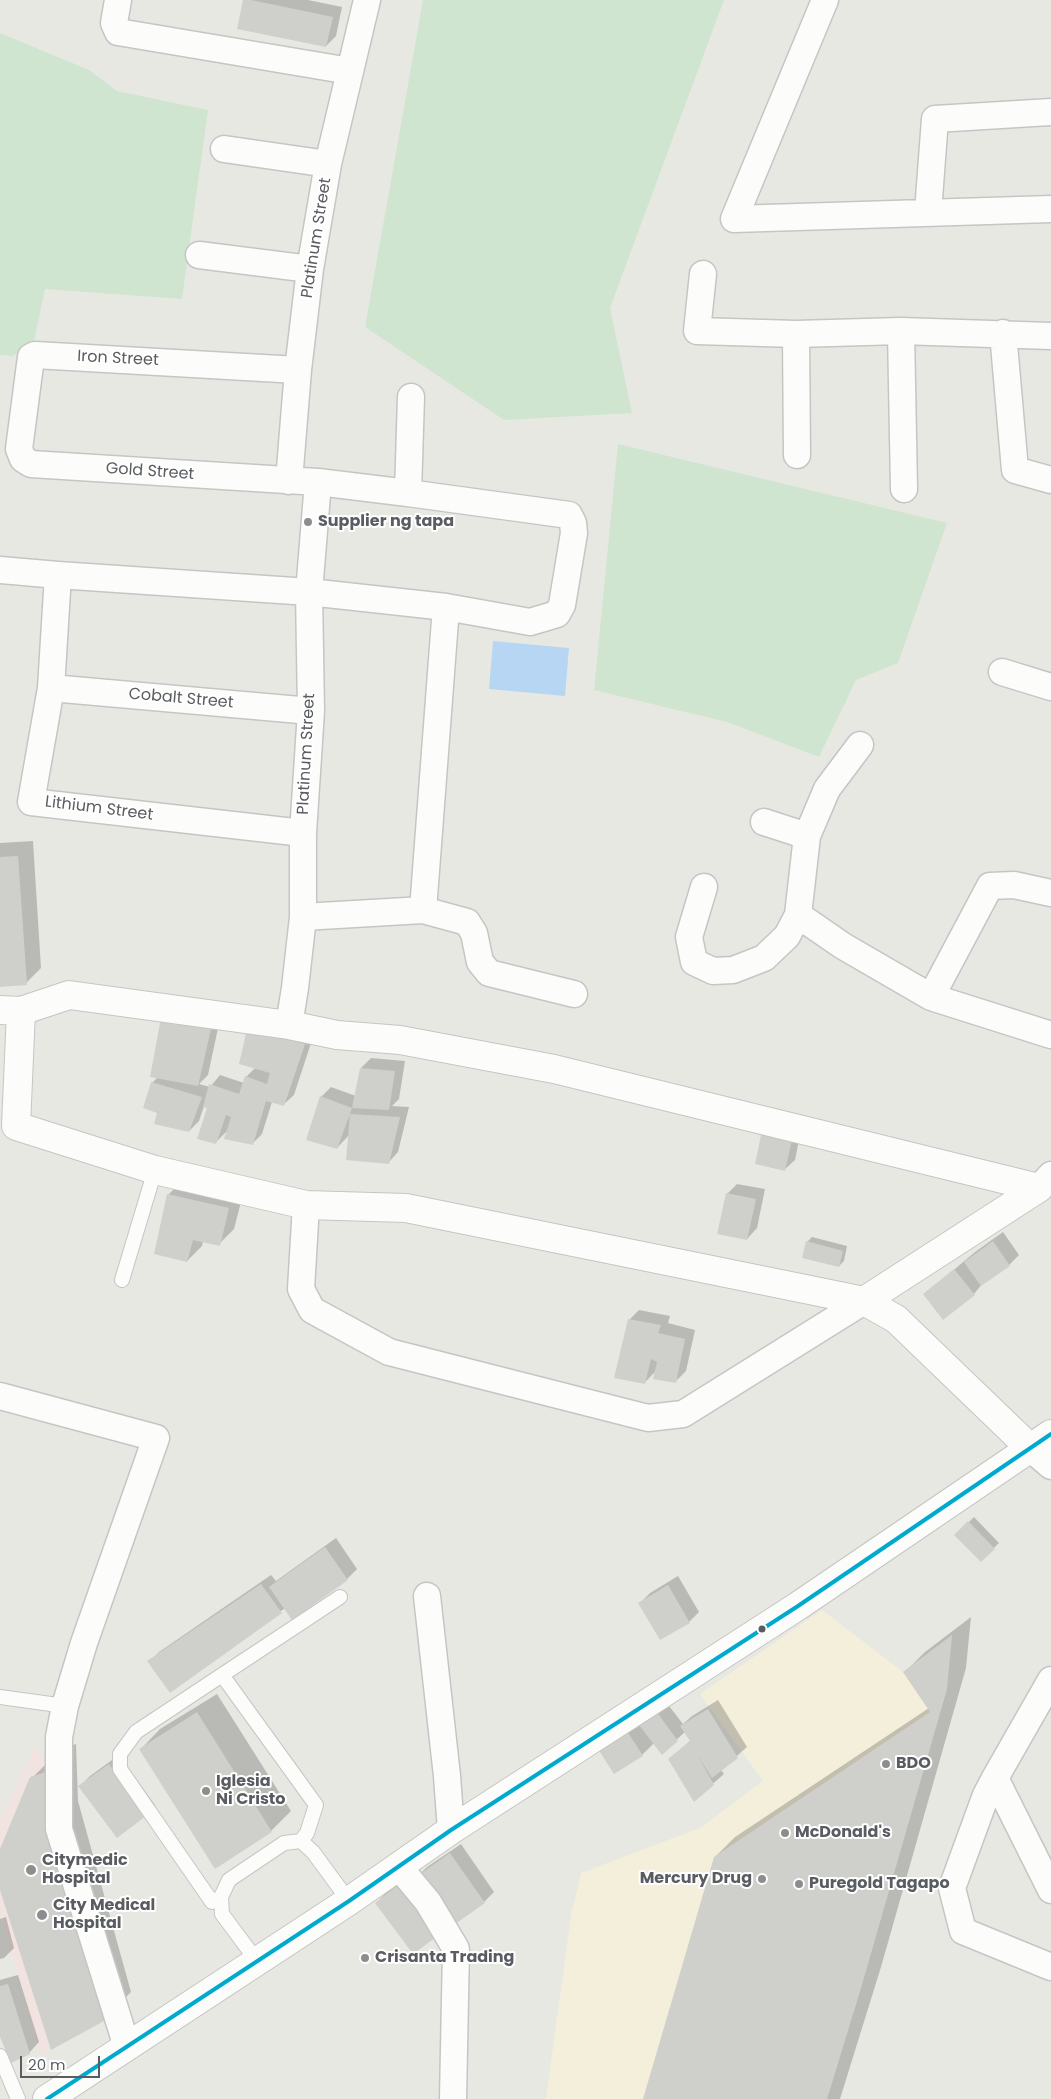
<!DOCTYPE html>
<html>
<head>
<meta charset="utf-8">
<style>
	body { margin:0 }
	#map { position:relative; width:1051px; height:2099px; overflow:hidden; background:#e8e8e3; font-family:Poppins,sans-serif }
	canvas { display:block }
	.scale { position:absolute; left:20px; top:2056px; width:80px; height:22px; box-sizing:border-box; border:2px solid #595c60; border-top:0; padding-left:6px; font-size:15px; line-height:18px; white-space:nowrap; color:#595c60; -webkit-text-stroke:4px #fff; paint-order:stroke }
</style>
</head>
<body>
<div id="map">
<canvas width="1051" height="2099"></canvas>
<div class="scale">20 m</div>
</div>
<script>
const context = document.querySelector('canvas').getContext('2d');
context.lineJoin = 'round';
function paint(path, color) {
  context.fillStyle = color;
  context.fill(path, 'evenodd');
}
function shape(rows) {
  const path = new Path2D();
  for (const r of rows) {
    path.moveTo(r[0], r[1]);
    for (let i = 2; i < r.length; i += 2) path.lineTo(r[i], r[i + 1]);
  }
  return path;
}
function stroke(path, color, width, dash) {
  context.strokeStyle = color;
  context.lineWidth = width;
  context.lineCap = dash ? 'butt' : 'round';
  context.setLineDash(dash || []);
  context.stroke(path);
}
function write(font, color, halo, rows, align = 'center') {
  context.font = font + ' Poppins,sans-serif';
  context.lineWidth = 4;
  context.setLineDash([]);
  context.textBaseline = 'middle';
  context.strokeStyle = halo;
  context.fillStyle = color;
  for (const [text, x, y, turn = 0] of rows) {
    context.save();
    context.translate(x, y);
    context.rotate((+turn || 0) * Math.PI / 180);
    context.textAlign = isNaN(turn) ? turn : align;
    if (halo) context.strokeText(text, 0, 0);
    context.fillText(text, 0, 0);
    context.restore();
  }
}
paint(shape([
	[822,1610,903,1672,952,1635,947,1689,861,1988,827,2099,546,2099,571,1916,581,1873,700,1828,763,1781,700,1694]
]), '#f3efdb');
paint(shape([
	[35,1746,47,1761,51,1830,104,2021,40,2056,0,1910,0,1820]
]), '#f1e3df');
paint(shape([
	[423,0,724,0,610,308,632,413,504,420,365,327],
	[0,33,89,70,117,91,208,110,182,299,45,289,34,341,13,356,0,355],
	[618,444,947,523,898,663,856,680,819,757,727,722,594,690]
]), '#d0e5cf');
paint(shape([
	[493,641,569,648,565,696,489,689]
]), '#b6d6f3');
paint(shape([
	[244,0,308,0,342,7,336,36,326,46],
	[33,841,41,968,26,983,0,985,0,843],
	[162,1019,220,1019,208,1075,199,1084,210,1087,220,1075,244,1083,246,1077,256,1067,248,1029,314,1034,294,1095,283,1105,272,1102,262,1134,252,1144,229,1129,216,1142,209,1108,204,1106,199,1121,189,1131,158,1112,152,1083,158,1077],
	[371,1058,405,1061,399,1099,392,1106,409,1107,398,1152,388,1163,349,1135,337,1148,321,1097,331,1087,356,1096,361,1068],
	[772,1125,801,1130,795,1160,784,1170,762,1135],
	[183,1180,243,1194,234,1229,219,1244,203,1241,202,1246,187,1261,168,1195],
	[737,1184,765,1189,757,1228,747,1239,727,1194],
	[1003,1232,1019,1255,1009,1265,983,1283,974,1294,924,1295,975,1252],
	[812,1237,847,1246,844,1261,839,1266,807,1242],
	[639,1310,670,1316,668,1323,695,1330,686,1371,675,1382,656,1371,645,1382,629,1320],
	[974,1517,999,1543,981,1560,956,1535],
	[336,1538,357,1569,347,1579,285,1608,171,1691,149,1662,159,1652,271,1575,276,1581],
	[678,1576,699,1612,689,1622,640,1603,650,1593],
	[971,1617,966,1668,881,1967,840,2099,644,2099,715,1857,735,1837,929,1708,905,1672,925,1652],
	[217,1694,291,1811,271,1831,141,1749,160,1729],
	[718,1700,747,1747,721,1770,724,1774,694,1800,670,1759,691,1740,685,1732,662,1753,654,1743,642,1755,614,1773,598,1746,666,1702,683,1724,692,1716],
	[76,1744,78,1801,131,1992,103,2020,0,1886,0,1852,32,1778,60,1750],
	[119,1755,155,1805,145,1815,80,1786,90,1776],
	[461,1844,494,1892,484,1902,376,1903,386,1893,412,1874,417,1877,427,1867],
	[6,1917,14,1948,4,1958,0,1959,0,1919],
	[18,1975,39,2042,29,2053,0,2034,0,1980]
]), '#0003');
paint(shape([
	[243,0,251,0,333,17,326,47,237,29],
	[18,856,27,985,0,987,0,857],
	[161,1018,211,1029,198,1086,150,1077],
	[247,1029,305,1044,284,1106,266,1101,253,1145,224,1139,231,1117,226,1115,216,1144,197,1139,207,1108,203,1107,209,1084,239,1094,245,1076,267,1084,270,1073,239,1064],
	[360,1068,395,1071,389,1110,352,1108,350,1114,400,1117,389,1164,346,1160,350,1114,337,1149,306,1140,320,1096,352,1108],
	[151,1082,202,1097,189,1132,154,1124,157,1113,143,1108],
	[761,1135,792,1140,785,1171,755,1164],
	[726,1193,756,1199,747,1240,717,1234],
	[167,1194,229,1208,220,1246,193,1240,187,1262,154,1254],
	[806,1241,843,1251,839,1267,802,1258],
	[993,1241,1010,1266,981,1286,964,1262],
	[954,1269,975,1295,943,1320,923,1294],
	[628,1319,661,1325,658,1333,685,1339,676,1383,653,1379,657,1362,651,1359,645,1384,614,1378],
	[968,1521,995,1549,981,1562,954,1535],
	[325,1547,348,1580,292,1620,269,1587],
	[261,1584,282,1613,170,1693,147,1661],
	[668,1585,690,1623,660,1640,638,1603],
	[952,1635,947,1689,861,1988,827,2099,643,2099,714,1857,930,1712,903,1672],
	[708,1709,738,1758,712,1778,697,1754,714,1785,694,1802,668,1759,690,1741,680,1726],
	[656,1711,678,1741,662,1755,639,1725],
	[197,1712,272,1832,215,1869,139,1749],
	[625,1728,643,1756,614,1774,596,1746],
	[109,1764,146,1816,117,1838,78,1786],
	[49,1771,51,1830,104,2021,51,2050,0,1890,0,1849,30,1777],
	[450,1853,485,1903,451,1927,416,1877],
	[401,1883,439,1935,413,1954,375,1903],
	[8,1984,30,2054,11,2063,0,2037,0,1986]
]), '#cfcfcc');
const service = shape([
	[122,1280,155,1170],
	[222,1675,340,1597],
	[0,1697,65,1706],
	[221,1897,212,1902,120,1769,120,1754,136,1732,222,1675,316,1805,307,1833,301,1841],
	[257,1961,222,1914,221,1897,229,1880,284,1843,301,1841,313,1852,349,1901],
	[0,2056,18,2099]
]);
const minor = shape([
	[118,0,114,23,118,32,350,71],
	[825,0,734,219,1051,209],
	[224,149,328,164],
	[928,212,935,119,1051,112],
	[199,255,310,269],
	[703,274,697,331,796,334,901,331,1051,336],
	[901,331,904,489],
	[1003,333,1015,470,1051,480],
	[796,334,797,455],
	[298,370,35,355,31,357,19,449,23,459,31,464,318,482,408,493,411,397],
	[289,481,298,370,310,269,328,164,367,0],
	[0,570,58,575,309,592,446,607,530,622,557,614,562,605,574,533,573,523,569,515,408,493],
	[58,575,51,688,31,802,303,833],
	[1002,672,1051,687],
	[51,688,311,711],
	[764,822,807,836,827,789,860,745],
	[807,836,798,915,843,946,931,997,1051,1035],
	[704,887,689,937,694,962,713,971,733,970,764,958,787,936,798,915],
	[423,910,446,607],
	[303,917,423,910,467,922,474,933,480,962,489,973,574,994],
	[931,997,990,886,1014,885,1051,893],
	[289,1025,295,988,303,917,303,833,311,711,309,592,318,482],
	[1039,1188,1051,1175],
	[306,1205,301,1289,312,1310,389,1352,648,1418,683,1414,864,1301],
	[0,1396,156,1438,84,1643,65,1706,59,1737,59,1829,127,2047],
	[1030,1448,1051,1466],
	[427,1596,447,1776,451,1830],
	[1051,1680,995,1778,1051,1890],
	[995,1778,986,1795,952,1888,963,1931,1051,1967],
	[399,1867,428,1902,456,1949,453,2099]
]);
const tertiary = shape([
	[0,1010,21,1011,69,995,289,1025,337,1035,400,1040,554,1069,1039,1188],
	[21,1011,16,1126,155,1170,306,1205,406,1208,864,1301,896,1319,1030,1448],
	[864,1301,1039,1188]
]);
const secondary = shape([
	[47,2099,349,1901,451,1830,798,1606,1051,1434]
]);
stroke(service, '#c5c5c5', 16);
stroke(minor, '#c5c5c5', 29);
stroke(tertiary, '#c5c5c5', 30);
stroke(secondary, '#c4c5c3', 30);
stroke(service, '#fcfcfb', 14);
stroke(minor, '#fcfcfb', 26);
stroke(tertiary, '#fcfcfb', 28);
stroke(secondary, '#fcfcfb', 28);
stroke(shape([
	[47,2099,349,1901,451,1830,798,1606,1051,1434]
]), '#00a9ce', 4);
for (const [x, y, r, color] of [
	[308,522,5,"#8b8d8e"],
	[762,1629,4.5,"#595c60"],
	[886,1764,5,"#8b8d8e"],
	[206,1791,5,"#8b8d8e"],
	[785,1833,5,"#8b8d8e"],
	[31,1870,6,"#8b8d8e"],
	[762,1879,5,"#8b8d8e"],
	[799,1884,5,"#8b8d8e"],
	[42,1915,6,"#8b8d8e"],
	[365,1958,5,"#8b8d8e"]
]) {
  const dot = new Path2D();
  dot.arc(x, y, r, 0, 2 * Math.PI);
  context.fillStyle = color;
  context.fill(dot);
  stroke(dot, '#fff', 2);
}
write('16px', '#595c60', '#fff', [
	["Platinum Street",317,238,-81],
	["Iron Street",118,359,3],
	["Gold Street",150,472,4],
	["Cobalt Street",181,699,5],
	["Platinum Street",307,754,-87],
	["Lithium Street",99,809,7]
]);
write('bold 16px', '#595c60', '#fff', [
	["Supplier ng tapa",318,522],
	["BDO",896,1764],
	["Iglesia",216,1782],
	["Ni Cristo",216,1800],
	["McDonald's",795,1833],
	["Citymedic",42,1861],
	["Hospital",42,1879],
	["Mercury Drug",752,1879,"right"],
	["Puregold Tagapo",809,1884],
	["City Medical",53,1906],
	["Hospital",53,1924],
	["Crisanta Trading",375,1958]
], 'left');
</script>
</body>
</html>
